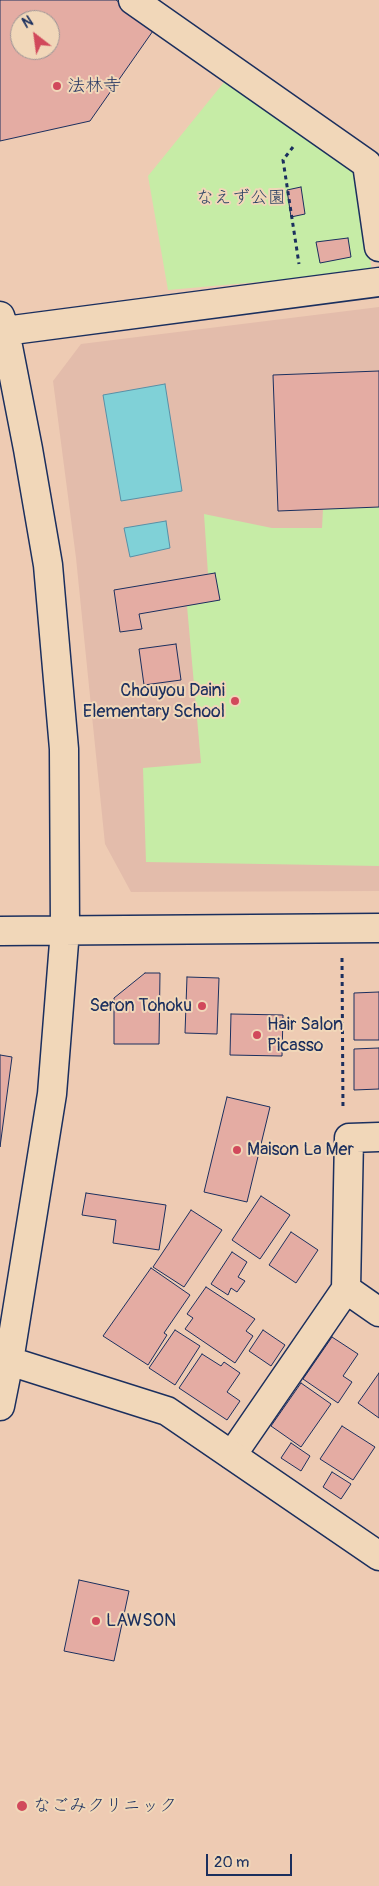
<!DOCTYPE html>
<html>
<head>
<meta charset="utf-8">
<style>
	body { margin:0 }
	#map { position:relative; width:379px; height:1886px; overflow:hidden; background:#eecbb3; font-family:Pangolin,sans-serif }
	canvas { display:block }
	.north { position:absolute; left:10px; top:10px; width:50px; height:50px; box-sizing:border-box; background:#f1d7b9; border:1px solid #9b9495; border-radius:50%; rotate:330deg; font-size:14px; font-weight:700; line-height:20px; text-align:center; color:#1b2f5e }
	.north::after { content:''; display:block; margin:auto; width:18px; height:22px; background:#d1495b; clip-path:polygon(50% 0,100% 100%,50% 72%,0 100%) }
	.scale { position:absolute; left:206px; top:1854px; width:86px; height:22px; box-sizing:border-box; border:2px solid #1b2f5e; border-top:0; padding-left:6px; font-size:15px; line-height:18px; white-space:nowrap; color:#1b2f5e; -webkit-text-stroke:4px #f1d7b9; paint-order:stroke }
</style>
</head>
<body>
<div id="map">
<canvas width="379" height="1886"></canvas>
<div class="north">N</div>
<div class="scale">20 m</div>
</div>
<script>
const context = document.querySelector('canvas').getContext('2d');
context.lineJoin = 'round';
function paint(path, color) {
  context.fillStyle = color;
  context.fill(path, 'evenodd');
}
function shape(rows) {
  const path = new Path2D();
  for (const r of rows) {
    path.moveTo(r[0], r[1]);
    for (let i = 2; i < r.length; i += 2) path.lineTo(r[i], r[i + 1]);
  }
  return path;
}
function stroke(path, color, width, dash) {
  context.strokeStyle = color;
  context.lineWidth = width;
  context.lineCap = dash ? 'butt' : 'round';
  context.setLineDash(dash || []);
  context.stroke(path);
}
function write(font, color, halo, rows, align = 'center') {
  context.font = font + ' Pangolin,"Klee One",sans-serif';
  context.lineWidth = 4;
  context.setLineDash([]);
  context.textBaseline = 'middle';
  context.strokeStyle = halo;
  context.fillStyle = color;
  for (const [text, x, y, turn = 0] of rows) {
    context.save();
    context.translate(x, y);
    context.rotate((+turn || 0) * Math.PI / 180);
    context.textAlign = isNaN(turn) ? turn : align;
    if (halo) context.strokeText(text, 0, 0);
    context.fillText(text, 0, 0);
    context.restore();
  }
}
paint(shape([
	[379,307,379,891,131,892,105,844,76,558,53,381,81,344]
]), '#e3bcab');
paint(shape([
	[225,81,358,174,372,272,168,290,148,176],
	[379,507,379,866,146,862,143,768,201,763,187,606,220,600,215,573,208,574,204,514,272,528,322,528,323,509]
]), '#c6eca6');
const water = shape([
	[165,384,182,491,121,501,103,395,165,384],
	[166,521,170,548,130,557,124,528,166,521]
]);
paint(water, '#80d1d7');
stroke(water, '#5890a7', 1);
const building = shape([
	[0,0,116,0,155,28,90,121,0,141,0,0],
	[20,20,50,20,50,50,20,50,20,20],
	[301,187,305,214,291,217,287,190,301,187],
	[348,238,351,257,320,263,316,242,348,238],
	[379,371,379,507,278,511,273,375,379,371],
	[215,573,220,600,139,614,142,629,120,632,114,590,215,573],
	[176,644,181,680,144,685,139,649,176,644],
	[145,973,160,973,159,1044,114,1044,114,998,145,973],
	[187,977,219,978,217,1034,185,1033,187,977],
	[379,992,379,1040,354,1040,354,993,379,992],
	[231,1014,283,1015,282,1056,230,1055,231,1014],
	[379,1048,379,1089,354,1090,354,1049,379,1048],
	[0,1055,12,1057,0,1147,0,1055],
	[227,1097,270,1107,247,1202,204,1192,227,1097],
	[86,1193,166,1205,159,1250,113,1243,116,1220,82,1215,86,1193],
	[261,1196,290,1215,260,1259,232,1240,261,1196],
	[191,1210,222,1230,184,1287,153,1267,191,1210],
	[291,1232,318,1250,296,1283,269,1265,291,1232],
	[232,1252,247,1262,238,1277,245,1281,237,1292,231,1288,228,1295,211,1284,232,1252],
	[151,1268,190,1295,164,1333,167,1335,148,1365,103,1336,151,1268],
	[206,1287,255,1319,246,1331,253,1336,235,1363,185,1329,193,1318,187,1314,206,1287],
	[175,1330,200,1346,175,1385,149,1368,175,1330],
	[263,1330,285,1345,271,1366,249,1351,263,1330],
	[332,1337,358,1354,343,1376,352,1382,338,1403,303,1379,332,1337],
	[202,1354,221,1366,224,1362,240,1373,227,1392,240,1401,227,1420,179,1388,202,1354],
	[379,1373,379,1418,358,1403,379,1373],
	[301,1383,331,1404,301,1447,271,1426,301,1383],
	[342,1426,375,1447,353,1480,320,1459,342,1426],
	[291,1443,310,1456,301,1471,281,1458,291,1443],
	[332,1472,351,1484,341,1499,323,1487,332,1472],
	[79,1580,129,1591,114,1661,64,1651,79,1580]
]);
paint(building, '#e4aca3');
stroke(building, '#1b2f5e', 1);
const street = shape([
	[133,0,367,164,379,247],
	[346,1289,379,1312],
	[232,1455,346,1289,349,1138,379,1137]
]);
const secondary = shape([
	[0,316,5,331,28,449,48,565,64,749,65,930,52,1094,9,1361,0,1406],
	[5,331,379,282],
	[0,931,379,928],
	[9,1361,167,1411,379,1556]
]);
stroke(street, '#1b2f5e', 31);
stroke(secondary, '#1b2f5e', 31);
stroke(shape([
	[293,147,283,160,299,264],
	[342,958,343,1110]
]), '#1b2f5e', 3, [4, 4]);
stroke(street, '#f1d7b9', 28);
stroke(secondary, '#f1d7b9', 28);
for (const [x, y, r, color] of [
	[57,86,5,"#d1495b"],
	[235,701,5,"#d1495b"],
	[202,1006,5,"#d1495b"],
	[257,1035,5,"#d1495b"],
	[237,1150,5,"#d1495b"],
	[96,1621,5,"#d1495b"],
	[22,1806,6,"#d1495b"]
]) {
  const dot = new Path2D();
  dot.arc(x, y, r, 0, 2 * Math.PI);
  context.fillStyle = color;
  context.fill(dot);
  stroke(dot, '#f1d7b9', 2);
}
write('18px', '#1b2f5e', '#f1d7b9', [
	["法林寺",67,86],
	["Chouyou Daini",225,691,"right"],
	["Elementary School",225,712,"right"],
	["Seron Tohoku",192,1006,"right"],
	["Hair Salon",267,1025],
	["Picasso",267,1046],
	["Maison La Mer",247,1150],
	["LAWSON",106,1621],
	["なごみクリニック",33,1806]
], 'left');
write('18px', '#2c4265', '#f1d7b9', [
	["なえず公園",241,198]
]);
</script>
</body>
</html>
